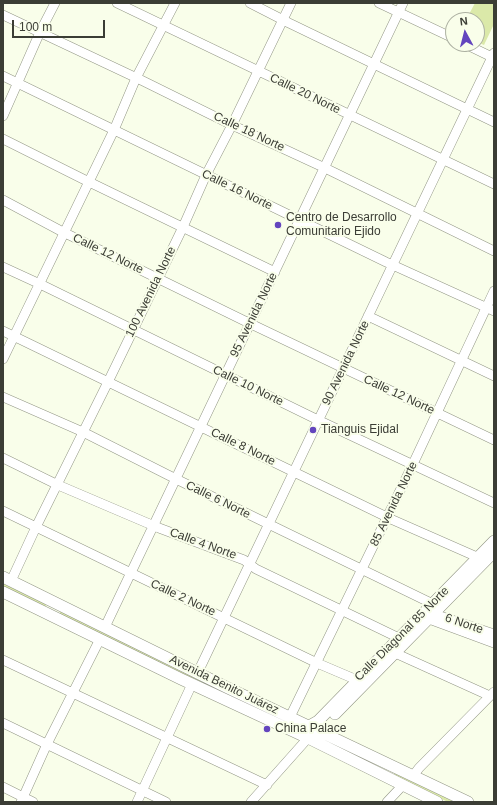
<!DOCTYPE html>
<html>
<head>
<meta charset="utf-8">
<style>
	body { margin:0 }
	#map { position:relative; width:497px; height:805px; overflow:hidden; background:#f9feea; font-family:Helvetica,sans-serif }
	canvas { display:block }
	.frame { position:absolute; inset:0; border:4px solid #3b3d35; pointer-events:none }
	.north { position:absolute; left:445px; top:12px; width:40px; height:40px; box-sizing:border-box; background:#f9feea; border:1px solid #adb1a2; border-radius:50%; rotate:353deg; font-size:11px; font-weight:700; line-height:16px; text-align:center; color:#3b3d35 }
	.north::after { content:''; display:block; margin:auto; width:14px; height:18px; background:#6345be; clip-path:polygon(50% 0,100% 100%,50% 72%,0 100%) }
	.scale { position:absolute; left:12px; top:20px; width:93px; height:18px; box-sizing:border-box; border:2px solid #3b3d35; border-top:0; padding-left:5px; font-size:12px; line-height:14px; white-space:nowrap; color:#3b3d35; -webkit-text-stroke:3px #f9feea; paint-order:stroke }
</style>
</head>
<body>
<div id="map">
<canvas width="497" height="805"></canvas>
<div class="frame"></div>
<div class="north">N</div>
<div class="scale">100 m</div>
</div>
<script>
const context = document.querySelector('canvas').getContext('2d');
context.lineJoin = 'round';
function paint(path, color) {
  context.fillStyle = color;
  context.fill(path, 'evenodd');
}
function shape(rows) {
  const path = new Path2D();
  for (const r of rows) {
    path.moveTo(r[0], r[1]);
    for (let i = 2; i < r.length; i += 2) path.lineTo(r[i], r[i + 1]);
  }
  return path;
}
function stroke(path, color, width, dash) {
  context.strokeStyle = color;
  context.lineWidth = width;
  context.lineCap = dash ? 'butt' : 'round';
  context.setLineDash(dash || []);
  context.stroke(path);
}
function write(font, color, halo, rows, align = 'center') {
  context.font = font + ' Helvetica,sans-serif';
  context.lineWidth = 4;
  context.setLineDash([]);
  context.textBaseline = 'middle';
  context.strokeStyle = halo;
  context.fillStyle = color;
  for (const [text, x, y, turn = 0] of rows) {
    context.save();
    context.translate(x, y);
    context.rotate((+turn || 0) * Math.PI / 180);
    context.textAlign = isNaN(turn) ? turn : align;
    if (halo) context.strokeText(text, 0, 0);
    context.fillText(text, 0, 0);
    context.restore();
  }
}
paint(shape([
	[475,3,494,3,494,24,484,45,477,42,477,20,466,20],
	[3,582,45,603,46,606,44,607,3,588],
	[60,611,225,690,225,693,222,694,60,615],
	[394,773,398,773,458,802,448,802,395,776]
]), '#dbe9a9');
const minor = shape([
	[117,3,494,184],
	[250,3,289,23,494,122],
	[379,3,453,38],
	[3,15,141,80,232,125,325,168,494,251],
	[465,44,494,58],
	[3,76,386,262,494,311],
	[3,116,40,32,55,3],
	[3,139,83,179,275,272],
	[3,200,61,231,251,324,494,440],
	[3,267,40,284,318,420,494,503],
	[368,316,494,376],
	[3,331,393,520,484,560],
	[3,359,114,130,136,78,175,3],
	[3,397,83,432,176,479,433,604],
	[3,458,58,485,159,528,244,560,256,569,399,638],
	[3,511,317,663,364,683],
	[11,581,36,527,108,382,183,227,206,175,232,125,291,3],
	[434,614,494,634],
	[429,619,494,643],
	[105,627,403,3],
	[395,653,490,696],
	[3,660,267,785],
	[198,672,494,53],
	[290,717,413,464,494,291],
	[3,723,166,802],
	[413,776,419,768,494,692],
	[3,787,33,802],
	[21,802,47,744,100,639],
	[137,802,192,684],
	[251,802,308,738],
	[387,802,403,785]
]);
const major = shape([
	[3,577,226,687,468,802],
	[3,592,181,679,308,738,437,802],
	[335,714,494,552],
	[309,726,318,721,494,541]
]);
stroke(minor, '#929685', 10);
stroke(major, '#929685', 12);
stroke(minor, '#fff', 9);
stroke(major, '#fff', 11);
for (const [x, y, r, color] of [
	[278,225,4,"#6345be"],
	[313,430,4,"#6345be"],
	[267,729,4,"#6345be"]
]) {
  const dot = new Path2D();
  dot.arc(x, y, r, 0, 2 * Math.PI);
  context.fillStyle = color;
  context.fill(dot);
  stroke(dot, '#f9feea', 1.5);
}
write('12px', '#3b3d35', '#f9feea', [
	["Calle 20 Norte",305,94,26],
	["Calle 18 Norte",249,132,25],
	["Calle 16 Norte",237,190,26],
	["Calle 12 Norte",108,254,26],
	["100 Avenida Norte",151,292,-64],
	["95 Avenida Norte",254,315,-64],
	["90 Avenida Norte",346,363,-64],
	["Calle 10 Norte",248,386,26],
	["Calle 12 Norte",399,395,25],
	["Calle 8 Norte",243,447,26],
	["Calle 6 Norte",218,500,26],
	["85 Avenida Norte",394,504,-64],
	["Calle 4 Norte",203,544,20],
	["Calle 2 Norte",183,598,25],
	["6 Norte",464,624,19],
	["Calle Diagonal 85 Norte",402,634,-45],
	["Avenida Benito Juárez",224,685,26]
]);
write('12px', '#3b3d35', '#f9feea', [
	["Centro de Desarrollo",286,218],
	["Comunitario Ejido",286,232],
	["Tianguis Ejidal",321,430],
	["China Palace",275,729]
], 'left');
</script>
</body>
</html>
